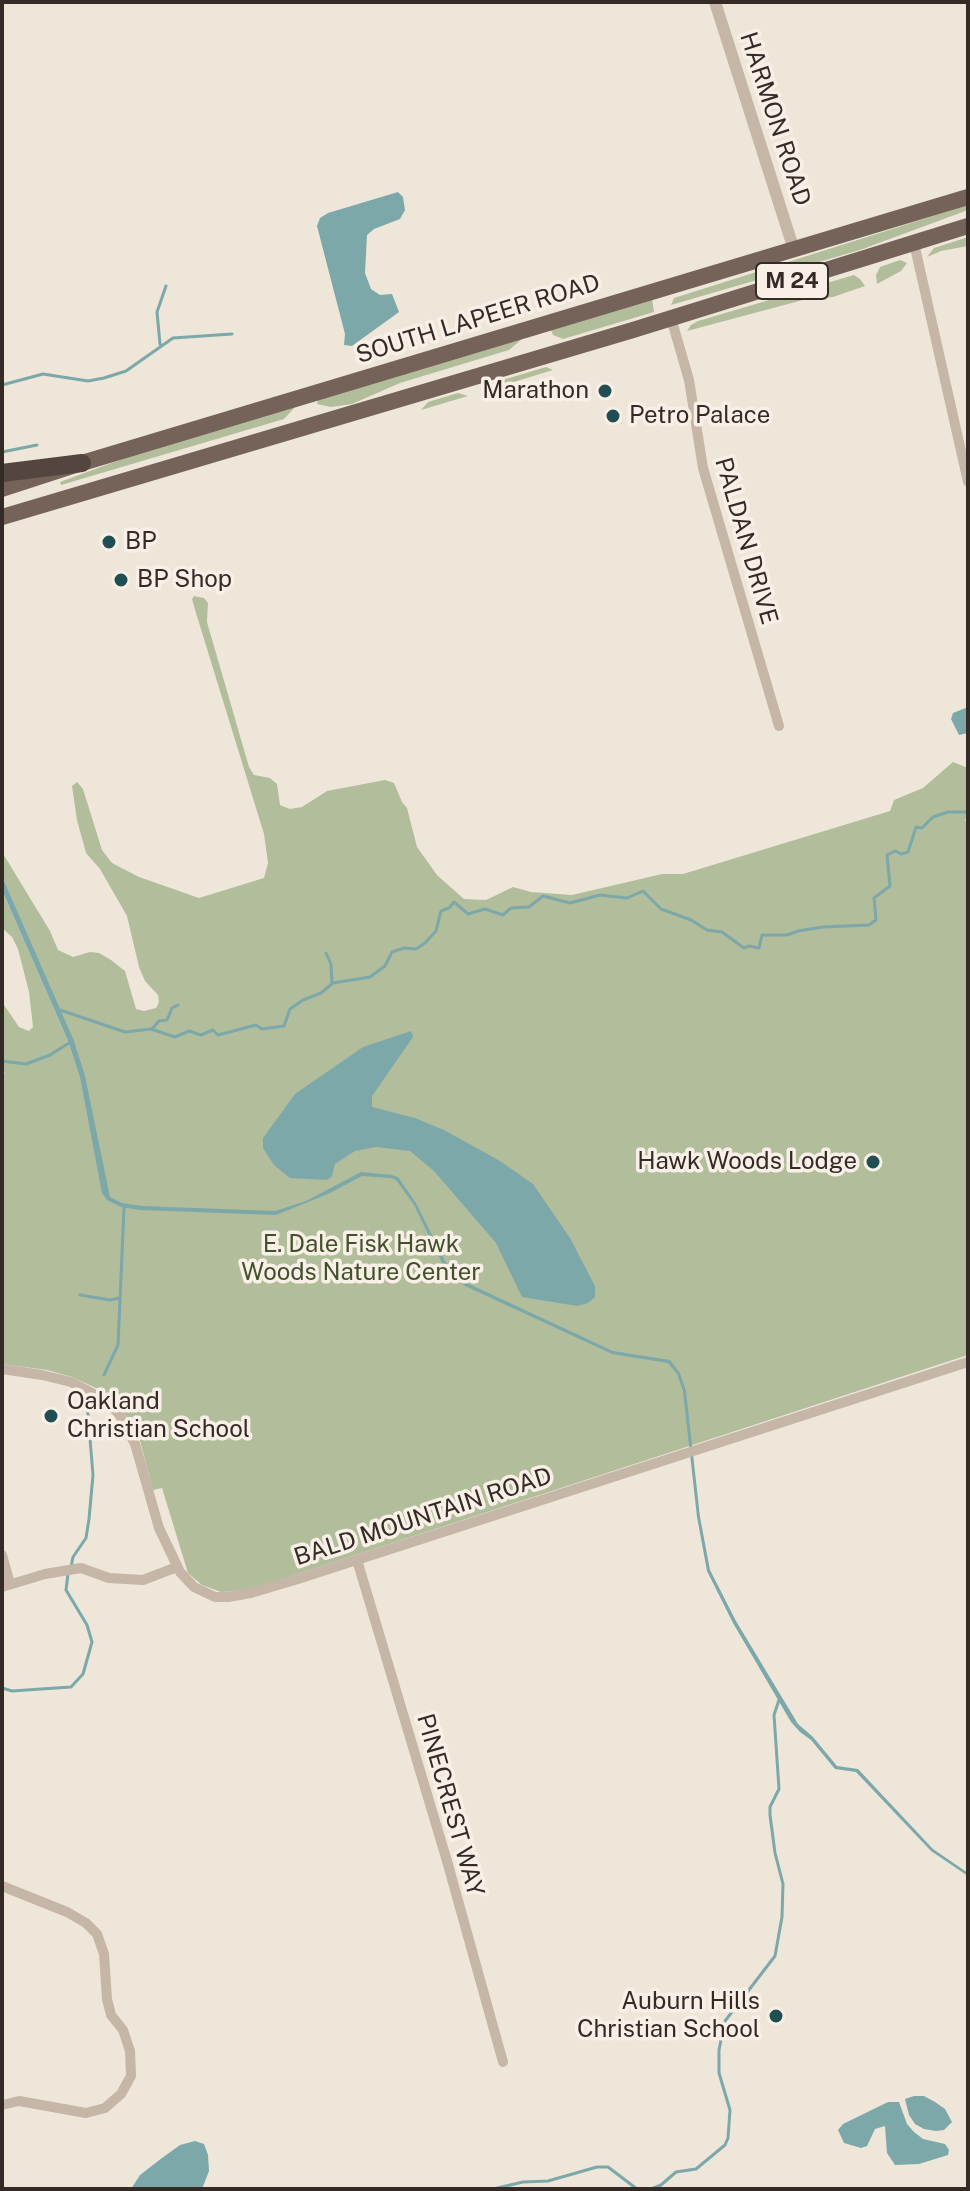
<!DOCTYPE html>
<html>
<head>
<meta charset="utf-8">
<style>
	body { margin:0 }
	#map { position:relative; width:970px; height:2191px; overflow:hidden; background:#efe6da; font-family:"Public Sans",sans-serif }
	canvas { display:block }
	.frame { position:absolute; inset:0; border:4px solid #342b27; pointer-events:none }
</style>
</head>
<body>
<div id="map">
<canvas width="970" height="2191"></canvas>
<div class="frame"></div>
</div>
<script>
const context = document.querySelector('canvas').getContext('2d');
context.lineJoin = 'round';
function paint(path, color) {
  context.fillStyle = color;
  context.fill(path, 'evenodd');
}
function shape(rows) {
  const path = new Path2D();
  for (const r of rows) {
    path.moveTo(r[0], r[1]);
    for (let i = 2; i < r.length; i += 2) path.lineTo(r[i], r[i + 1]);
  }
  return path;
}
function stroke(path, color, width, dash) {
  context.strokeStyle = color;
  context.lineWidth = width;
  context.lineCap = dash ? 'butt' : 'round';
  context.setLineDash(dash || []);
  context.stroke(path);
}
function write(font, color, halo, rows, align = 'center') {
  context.font = font + ' "Public Sans",sans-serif';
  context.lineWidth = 7;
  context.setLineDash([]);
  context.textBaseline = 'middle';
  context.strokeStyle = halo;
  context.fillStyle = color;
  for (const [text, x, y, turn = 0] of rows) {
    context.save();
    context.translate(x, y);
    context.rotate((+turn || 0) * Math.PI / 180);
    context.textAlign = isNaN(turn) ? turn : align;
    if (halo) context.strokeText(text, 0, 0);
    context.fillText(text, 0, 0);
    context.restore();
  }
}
paint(shape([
	[968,205,968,210,860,250,671,305,674,298],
	[968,237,968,246,941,251,927,257,934,248],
	[900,260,907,263,901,271,877,284,876,275,880,267],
	[854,275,860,279,865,286,833,297,803,300,687,331,691,325,698,321],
	[652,299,654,312,563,339,553,335,551,330],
	[522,339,509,350,400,383,352,404,331,407,317,404,318,399],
	[546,367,553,370,481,392,489,384],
	[458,393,468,396,421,410,428,402],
	[295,407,284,419,61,485,60,482,136,454],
	[194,596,204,598,208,603,207,622,249,767,254,775,270,778,277,784,280,805,290,809,302,807,327,791,385,780,394,783,402,802,407,808,417,847,437,875,464,899,486,900,513,887,531,892,572,895,662,874,683,874,890,811,894,800,923,788,953,762,968,768,968,819,965,819,968,828,968,1355,264,1585,241,1591,221,1592,202,1585,188,1573,162,1488,153,1490,140,1441,132,1424,119,1407,98,1389,72,1377,47,1370,2,1364,2,1074,5,1073,2,1069,4,1033,2,1002,19,1027,29,1031,33,1027,29,992,18,949,12,937,2,928,2,890,69,1043,77,1050,2,876,2,852,50,931,58,950,73,957,90,952,99,953,111,960,125,971,136,1009,144,1011,156,1008,159,1002,158,995,145,981,139,967,127,916,100,869,86,853,77,820,72,786,77,782,83,789,102,850,112,863,139,877,199,898,264,878,268,863,264,834,196,613,192,599]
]), '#b2bd9c');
paint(shape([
	[398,192,403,197,405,210,400,219,374,229,367,235,365,273,371,289,380,295,392,294,399,312,352,346,344,345,345,334,317,226,320,218,328,213],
	[968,707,968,733,959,735,951,719,953,713],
	[2,876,74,1041,85,1076,110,1197,122,1203,142,1206,275,1211,306,1201,361,1172,392,1175,398,1177,416,1203,445,1261,453,1273,467,1283,613,1351,670,1360,680,1373,686,1391,700,1517,710,1570,736,1621,798,1724,813,1737,837,1766,858,1769,933,1849,968,1873,968,1876,931,1851,856,1772,835,1769,811,1740,800,1732,791,1722,733,1623,707,1571,697,1517,683,1391,677,1374,668,1363,612,1354,465,1286,451,1275,442,1263,414,1205,396,1180,391,1178,362,1176,328,1194,276,1215,141,1210,121,1207,107,1200,102,1193,80,1077,69,1043,2,890],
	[411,1031,413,1037,372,1096,372,1107,415,1118,444,1130,500,1161,533,1184,570,1238,595,1286,595,1297,588,1303,577,1306,522,1297,496,1243,434,1171,410,1151,376,1147,355,1151,335,1164,332,1176,327,1180,290,1178,274,1165,263,1148,263,1138,295,1094,363,1047],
	[914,2096,924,2096,935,2102,945,2109,952,2122,944,2130,936,2131,924,2129,915,2124,909,2115,905,2099],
	[888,2102,899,2102,907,2124,914,2132,923,2139,945,2144,949,2150,948,2155,919,2164,895,2165,887,2153,885,2126,875,2129,867,2146,861,2148,844,2143,838,2130,843,2124],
	[195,2141,204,2144,208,2155,209,2171,202,2189,131,2189,140,2175,162,2158,180,2145]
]), '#7ca8aa');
stroke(shape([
	[160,344,157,312,166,286],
	[2,385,43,374,88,381,104,378,126,371,173,338,232,334],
	[2,452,37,445],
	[326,953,331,964,332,983],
	[60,1010,125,1032,151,1029,175,1037,189,1031,201,1035,213,1030,218,1035,256,1025,262,1029,284,1026,290,1009,303,1000,321,993,333,983,370,977,385,966,392,952,404,948,416,949,425,943,436,931,441,911,449,908,454,902,468,914,485,909,503,915,511,908,529,907,543,896,570,903,600,895,627,898,643,891,661,909,691,920,707,930,722,932,744,948,749,946,759,948,762,935,787,935,798,931,823,927,869,925,876,920,874,898,890,886,887,855,895,851,901,854,908,852,916,827,922,828,933,817,948,812,968,812],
	[152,1029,159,1021,167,1020,172,1008,178,1005],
	[2,1061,26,1064,50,1055,69,1043],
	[80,1295,110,1300,120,1298],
	[104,1375,118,1345,124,1208],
	[71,1567,73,1557,86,1538,89,1519,93,1475,87,1403,89,1397],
	[2,1688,12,1691,71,1687,83,1674,92,1642,87,1625,66,1590,68,1574],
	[493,2189,523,2182,548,2181,597,2167,608,2167,637,2189],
	[651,2189,661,2185,676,2172,696,2169,725,2145,728,2138,730,2110,719,2073,719,2050,725,2021,775,1956,782,1917,783,1884,775,1853,770,1815,770,1807,779,1789,774,1715,779,1700]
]), '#7ca8aa', 3);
stroke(shape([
	[914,243,968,482],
	[671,318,689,380,703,468,779,726],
	[2,1369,42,1375,71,1382,105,1400,119,1414,135,1444,159,1528,180,1572,194,1587,215,1597,228,1597,251,1593,298,1579,968,1362],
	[2,1555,10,1584],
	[357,1560,447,1861,503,2062],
	[2,1587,45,1574,81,1568,109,1578,143,1580,177,1567],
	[2,1886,67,1912,86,1923,97,1934,104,1954,107,1999,111,2015,123,2030,130,2051,131,2076,121,2094,105,2108,86,2113,19,2101,2,2105]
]), '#c6b6a7', 10);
stroke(shape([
	[715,2,794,250]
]), '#c6b6a7', 12);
stroke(shape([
	[2,489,82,463,968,197],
	[2,517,633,330,968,226]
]), '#756359', 16);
stroke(shape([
	[2,473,82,463]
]), '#54463f', 18);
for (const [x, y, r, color] of [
	[605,391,8,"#204e52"],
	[613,416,8,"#204e52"],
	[109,542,8,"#204e52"],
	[121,580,8,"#204e52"],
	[873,1162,8,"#204e52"],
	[51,1416,8,"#204e52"],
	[776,2016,8,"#204e52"]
]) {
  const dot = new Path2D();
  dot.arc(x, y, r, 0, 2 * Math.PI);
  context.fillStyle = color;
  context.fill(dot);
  stroke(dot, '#f8f0e6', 3);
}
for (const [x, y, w] of [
	[792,281,72]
]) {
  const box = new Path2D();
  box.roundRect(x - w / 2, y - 18, w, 36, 6);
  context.fillStyle = '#f8f0e6';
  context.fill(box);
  stroke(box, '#342b27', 2);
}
write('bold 22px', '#342b27', null, [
	["M 24",792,281]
]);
write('24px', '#342b27', '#f8f0e6', [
	["HARMON ROAD",775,119,72],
	["SOUTH LAPEER ROAD",478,319,-17],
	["PALDAN DRIVE",746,541,74],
	["BALD MOUNTAIN ROAD",423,1517,-18],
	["PINECREST WAY",450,1805,74]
]);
write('24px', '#342b27', '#f8f0e6', [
	["Marathon",589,391,"right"],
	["Petro Palace",629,416],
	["BP",125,542],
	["BP Shop",137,580],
	["Hawk Woods Lodge",857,1162,"right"],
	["Oakland",67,1402],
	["Christian School",67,1430],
	["Auburn Hills",760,2002,"right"],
	["Christian School",760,2030,"right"]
], 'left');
write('24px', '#43502d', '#f8f0e6', [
	["E. Dale Fisk Hawk",361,1245],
	["Woods Nature Center",361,1273]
]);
</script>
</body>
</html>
